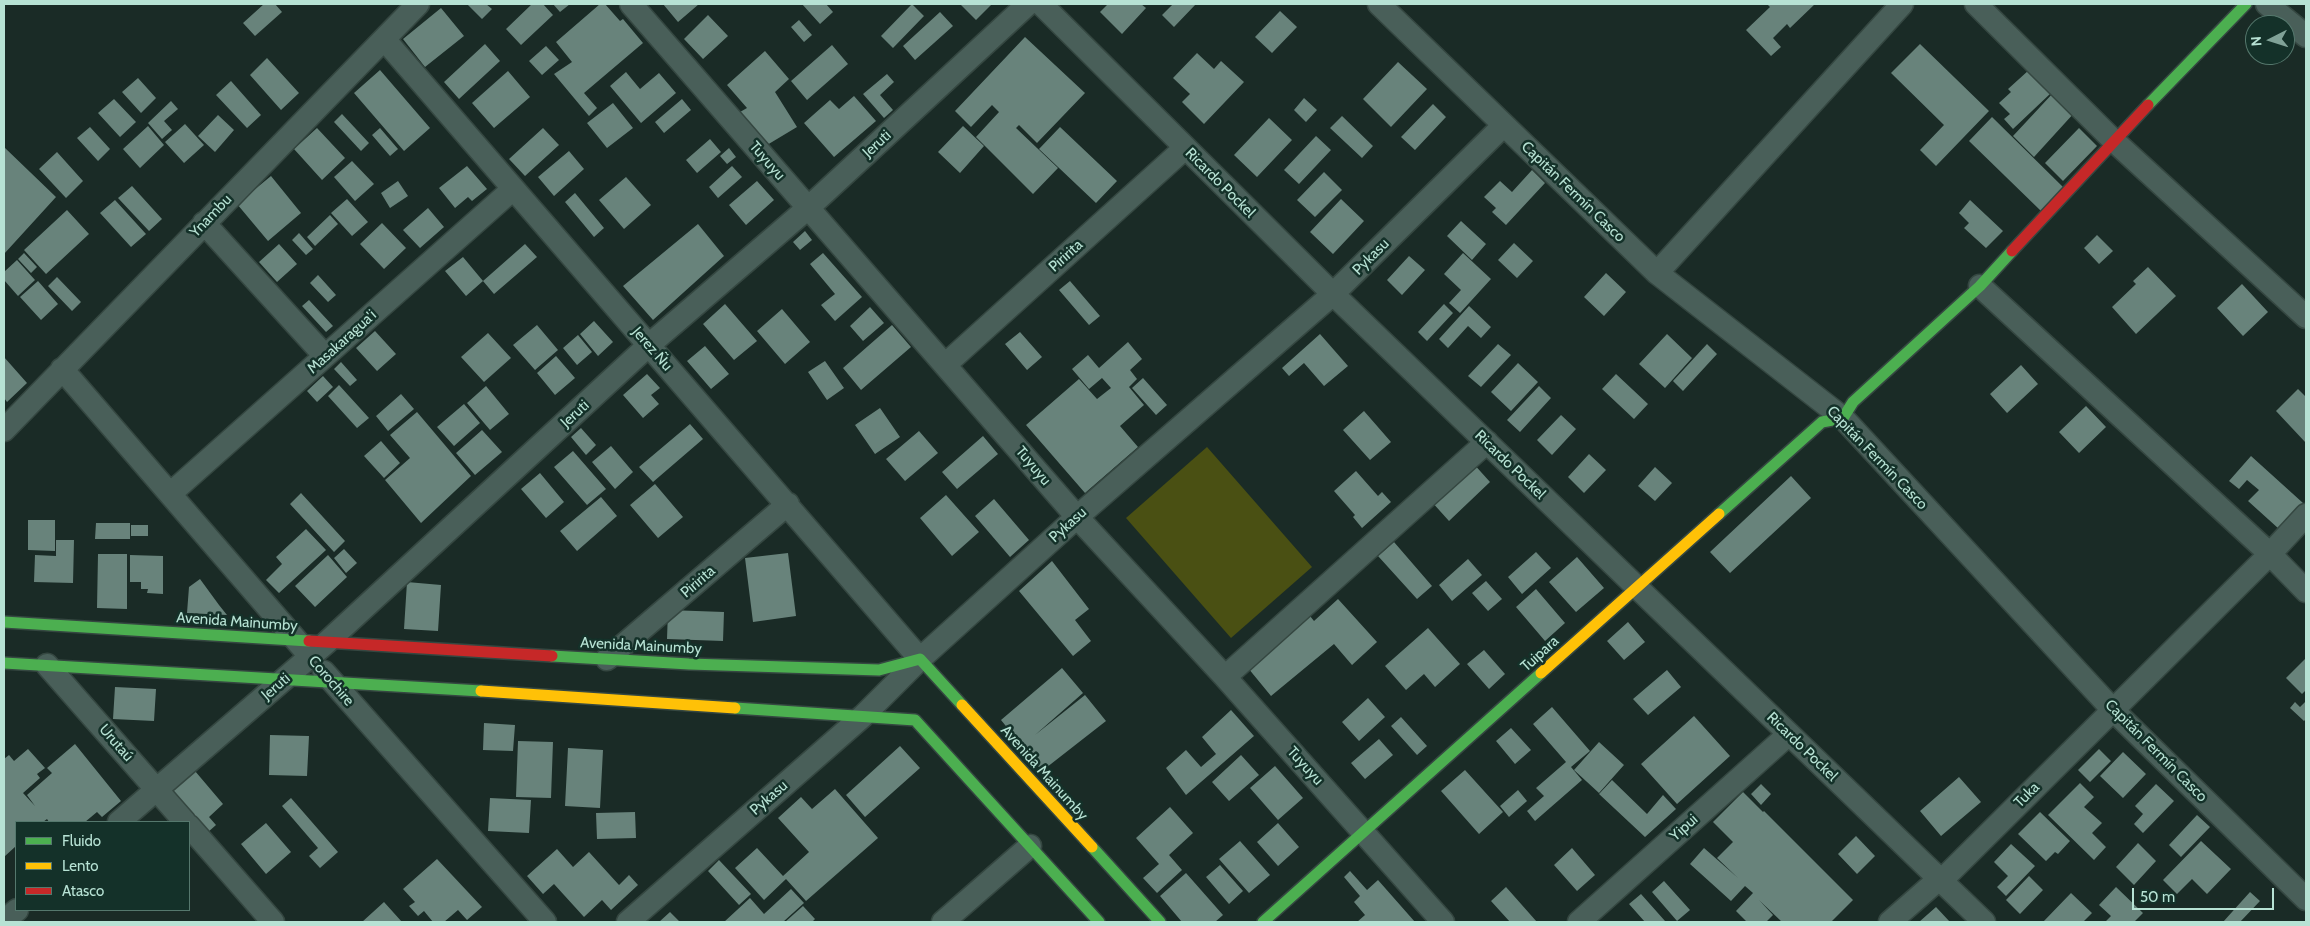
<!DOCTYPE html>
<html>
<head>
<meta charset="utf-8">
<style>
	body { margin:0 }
	#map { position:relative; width:2310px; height:926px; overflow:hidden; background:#1a2b26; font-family:Cabin,sans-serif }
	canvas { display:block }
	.frame { position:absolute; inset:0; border:5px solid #b7e2d4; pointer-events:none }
	.legend { position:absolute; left:15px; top:821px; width:175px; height:90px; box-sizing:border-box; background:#143129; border:1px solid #55786d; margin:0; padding:6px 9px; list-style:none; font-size:15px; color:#b7e2d4 }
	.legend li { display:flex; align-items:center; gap:10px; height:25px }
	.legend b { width:25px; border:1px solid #55786d }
	.north { position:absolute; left:2245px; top:15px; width:50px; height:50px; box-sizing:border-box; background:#143129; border:1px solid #55786d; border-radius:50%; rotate:265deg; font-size:14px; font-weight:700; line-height:20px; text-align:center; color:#b7e2d4 }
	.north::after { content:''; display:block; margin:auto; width:18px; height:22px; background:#80a297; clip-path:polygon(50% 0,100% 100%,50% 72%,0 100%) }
	.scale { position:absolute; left:2132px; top:888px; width:142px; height:22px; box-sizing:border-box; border:2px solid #b7e2d4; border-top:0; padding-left:6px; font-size:15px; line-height:18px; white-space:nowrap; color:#b7e2d4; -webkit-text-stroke:4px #143129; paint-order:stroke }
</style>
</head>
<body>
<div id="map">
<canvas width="2310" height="926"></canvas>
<div class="frame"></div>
<ul class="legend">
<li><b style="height:6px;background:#4caf50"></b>Fluido</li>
<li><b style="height:6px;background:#ffc107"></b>Lento</li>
<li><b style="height:6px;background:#c62828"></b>Atasco</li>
</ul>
<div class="north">N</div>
<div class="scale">50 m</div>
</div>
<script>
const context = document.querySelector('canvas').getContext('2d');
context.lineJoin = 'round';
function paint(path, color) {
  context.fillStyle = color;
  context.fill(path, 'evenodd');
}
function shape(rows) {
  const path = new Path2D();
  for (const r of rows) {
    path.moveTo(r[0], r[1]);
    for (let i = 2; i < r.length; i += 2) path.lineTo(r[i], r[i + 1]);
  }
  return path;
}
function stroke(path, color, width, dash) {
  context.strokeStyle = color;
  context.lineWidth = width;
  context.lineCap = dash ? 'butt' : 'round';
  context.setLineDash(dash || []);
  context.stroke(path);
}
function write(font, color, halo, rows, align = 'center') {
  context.font = font + ' Cabin,sans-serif';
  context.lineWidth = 5;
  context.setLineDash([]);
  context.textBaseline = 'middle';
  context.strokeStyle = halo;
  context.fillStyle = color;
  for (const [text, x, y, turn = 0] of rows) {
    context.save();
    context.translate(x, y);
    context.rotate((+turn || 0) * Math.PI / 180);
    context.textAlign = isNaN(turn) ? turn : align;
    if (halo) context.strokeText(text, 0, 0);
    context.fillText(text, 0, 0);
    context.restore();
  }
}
paint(shape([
	[1207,447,1312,567,1231,638,1126,518]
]), '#4a5013');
paint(shape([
	[264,4,275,4,282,12,255,36,243,23],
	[467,4,486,4,492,9,482,19],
	[532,4,543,4,553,15,521,45,506,29],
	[553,4,570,4,560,12],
	[600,4,605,4,620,21,623,19,643,43,584,93,597,108,589,116,554,74,572,62,556,42],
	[663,4,699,4,678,22],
	[802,4,826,4,833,12,820,24],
	[912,4,924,16,893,48,881,36],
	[960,4,992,4,976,20],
	[1108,4,1141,4,1146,8,1122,34,1100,12],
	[1173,4,1196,4,1174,27,1162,15],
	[1767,4,1815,4,1790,28,1787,24,1773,38,1781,47,1771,56,1746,30,1770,7],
	[441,8,464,36,425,67,403,39],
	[1280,11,1297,27,1272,53,1255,37],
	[940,12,953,26,915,60,903,46],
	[708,15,728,36,703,59,684,39],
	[799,20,812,35,804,42,791,27],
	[1025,37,1085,93,1037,143,1019,125,1016,128,1058,168,1033,194,976,137,999,112,992,105,971,127,955,111],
	[485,44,500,61,459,99,444,82],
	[1920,44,1989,111,1936,166,1920,150,1944,125,1891,73],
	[832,45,848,64,807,100,791,81],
	[546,46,559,60,542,75,529,61],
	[765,51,789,79,775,92,797,127,762,148,740,112,747,108,727,85],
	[1197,53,1214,69,1221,61,1244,82,1204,124,1182,102,1190,94,1173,78],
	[267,58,299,93,281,110,250,75],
	[1398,62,1427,89,1391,127,1363,99],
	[380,70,430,128,404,151,354,93],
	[2029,70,2051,93,2013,129,2004,119,2010,114,1999,103,2011,92,2008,89],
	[508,71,530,97,494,128,472,103],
	[626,72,640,89,659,73,676,93,641,123,610,86],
	[887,74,894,82,880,95,893,110,884,118,863,94],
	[138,78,156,98,141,113,122,92],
	[231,81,261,115,247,128,216,95],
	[2054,92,2075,112,2034,157,2013,136],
	[854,96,876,121,834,157,804,123,830,100,839,109],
	[1304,98,1317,110,1306,122,1294,110],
	[114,99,136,122,120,137,98,113],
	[682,99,691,110,664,133,655,122],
	[171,101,178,109,164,121,172,130,162,139,148,123],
	[613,103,633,128,607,148,587,123],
	[1433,104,1446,117,1415,150,1401,137],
	[342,114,369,143,361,151,334,122],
	[218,115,234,130,215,152,198,136],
	[1342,116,1373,146,1362,158,1330,128],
	[1992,117,2064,188,2041,211,1969,141],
	[1269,118,1292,140,1257,177,1234,155],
	[185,124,204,145,184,163,165,142],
	[148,126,164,145,140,168,123,149],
	[963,126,984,146,960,173,938,152],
	[90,127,110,149,98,161,77,138],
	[1060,127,1117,181,1096,203,1039,149],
	[317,128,345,158,322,180,294,149],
	[380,128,398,149,390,156,372,135],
	[543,128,559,145,525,176,509,159],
	[2079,128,2097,146,2063,181,2045,163],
	[1316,136,1331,150,1299,184,1284,170],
	[710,139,721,152,697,173,686,160],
	[4,147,56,197,4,254],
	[729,148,736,157,727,164,720,156],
	[569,151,584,169,554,196,538,177],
	[57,152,83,181,66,198,39,169],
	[352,161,374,184,355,201,334,177],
	[467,166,487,189,472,201,468,197,455,208,439,188],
	[732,166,742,177,718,198,709,187],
	[1532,170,1545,183,1506,225,1492,212,1496,208,1484,197,1500,181,1512,192],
	[1324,172,1342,190,1315,217,1297,200],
	[271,176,301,213,268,241,237,204],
	[626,177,651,205,624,229,599,200],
	[398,181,408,196,390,208,381,193],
	[757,181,774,200,746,225,729,205],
	[132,186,162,219,149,231,118,198],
	[575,193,604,228,594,237,565,202],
	[347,199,368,222,352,236,331,213],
	[1341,199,1364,221,1333,254,1310,232],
	[115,200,146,234,131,247,100,213],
	[1970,200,2003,231,1986,248,1964,228,1969,223,1959,213],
	[428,208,444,227,420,248,403,230],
	[67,210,89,234,46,274,24,250],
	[330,215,338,224,315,246,307,237],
	[1461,221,1486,244,1472,260,1447,236],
	[382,223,406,248,384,269,360,244],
	[698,224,724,256,653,320,623,286],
	[805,231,812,240,800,250,793,242],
	[299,233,313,249,306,255,292,240],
	[2097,235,2113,251,2099,264,2084,248],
	[1514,243,1533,261,1517,278,1498,260],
	[279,244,297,264,277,282,259,262],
	[525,244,537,257,494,294,483,281],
	[24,253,37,267,31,273,18,259],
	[823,253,862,297,835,321,821,305,835,294,810,264],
	[1463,253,1491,279,1460,313,1449,303,1461,290,1444,274],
	[1409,256,1425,270,1402,295,1387,280],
	[463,257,483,281,466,296,445,271],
	[17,260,35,280,18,296,4,280,4,272],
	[2148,267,2176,296,2136,334,2112,307,2136,284,2133,281],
	[1606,273,1626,292,1604,316,1584,297],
	[318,275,336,295,328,302,310,283],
	[57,277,81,302,72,311,48,286],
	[38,281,58,304,41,320,20,297],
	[1070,281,1100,316,1089,325,1059,290],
	[2242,284,2268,312,2243,336,2217,308],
	[309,300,333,326,326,332,302,306],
	[725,304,757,341,734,360,703,324],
	[1444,304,1453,313,1427,341,1418,332],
	[1469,306,1491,327,1481,338,1468,326,1448,348,1439,339],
	[870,307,884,323,863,341,850,326],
	[782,309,810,342,785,364,757,331],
	[594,321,613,342,598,356,580,334],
	[537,325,558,350,535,370,513,345],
	[892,325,911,347,861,390,843,368],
	[375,331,396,354,377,371,356,348],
	[1020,332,1042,357,1027,370,1005,344],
	[488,333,511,358,484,382,461,357],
	[1320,334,1348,366,1324,386,1304,363,1289,376,1282,368],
	[1667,334,1692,358,1665,388,1639,364],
	[578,335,592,352,577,365,563,348],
	[1128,342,1142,359,1130,370,1137,379,1129,387,1144,405,1120,426,1138,447,1085,493,1026,425,1079,379,1097,399,1111,388,1102,378,1089,389,1072,369,1088,355,1099,368],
	[1498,344,1511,355,1481,387,1468,376],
	[1707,344,1717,354,1683,391,1673,381],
	[705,346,729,374,711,389,687,361],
	[556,356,575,378,555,395,537,373],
	[4,357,27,383,7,402,4,398],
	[825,361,844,388,827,400,808,372],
	[341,362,357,380,350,386,334,369],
	[1518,363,1538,382,1511,411,1491,392],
	[2021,365,2038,384,2007,413,1990,394],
	[647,374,660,388,651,395,659,404,643,418,623,395],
	[1616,374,1648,404,1634,419,1602,389],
	[323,376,333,387,317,402,307,391],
	[1143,378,1167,405,1156,415,1132,388],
	[339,385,369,418,357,428,328,396],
	[486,386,509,414,490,430,467,403],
	[1539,386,1551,398,1520,432,1507,420],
	[2298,389,2306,397,2306,443,2276,411],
	[401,394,414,409,388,431,376,416],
	[464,404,480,423,454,446,437,427],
	[2086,406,2106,427,2079,453,2059,432],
	[880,408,900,437,875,454,855,425],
	[1364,411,1391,442,1370,460,1343,430],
	[417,412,471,476,421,523,385,480,410,458,390,435],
	[1561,415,1576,429,1552,455,1537,440],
	[690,424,703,439,653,482,639,467],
	[581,428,596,445,586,455,571,437],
	[482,430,502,452,475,475,456,453],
	[919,431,938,453,905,481,886,459],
	[983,436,998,454,957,489,942,472],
	[381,441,400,463,384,478,364,456],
	[611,446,633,472,615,489,592,462],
	[573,451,606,489,587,505,554,467],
	[1589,454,1606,470,1584,493,1568,477],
	[2251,456,2303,503,2279,529,2248,501,2259,490,2247,480,2239,489,2229,481],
	[1472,462,1490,482,1449,521,1431,501],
	[1655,467,1672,483,1655,501,1638,486],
	[1356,471,1378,496,1382,492,1391,502,1362,528,1353,517,1355,515,1334,491],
	[540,473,564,502,546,518,521,489],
	[1791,476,1811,498,1730,573,1710,552],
	[655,484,683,517,658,538,630,505],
	[301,493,345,541,334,552,290,504],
	[946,495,979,532,952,556,920,518],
	[601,497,617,516,577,551,560,531],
	[994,499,1029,540,1010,557,975,516],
	[28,520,55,520,55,551,28,550],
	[96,523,130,523,130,539,95,539],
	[131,525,148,525,148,536,131,536],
	[306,529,326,550,279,593,266,580,282,564,276,557],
	[56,540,74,540,73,583,34,582,35,555,56,556],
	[1394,542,1432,586,1417,599,1378,556],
	[344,549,357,563,346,573,334,558],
	[1536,552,1551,568,1522,594,1508,577],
	[788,553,796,616,753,622,745,558],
	[98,554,127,554,127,609,97,608],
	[130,555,163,556,163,594,147,593,148,589,141,589,141,582,130,582],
	[328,555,347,577,315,607,295,586],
	[1577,557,1604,588,1576,612,1549,582],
	[1468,559,1482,575,1452,601,1439,585],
	[1052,561,1089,609,1075,620,1091,641,1073,656,1019,591],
	[200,579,219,605,227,615,187,613,189,587],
	[1486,581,1502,599,1488,611,1472,593],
	[407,582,441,585,438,631,404,629],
	[1536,589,1565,623,1545,641,1516,607],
	[1338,599,1377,642,1352,665,1334,644,1271,696,1248,668,1310,616,1314,621],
	[668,610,724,612,723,641,667,639],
	[1628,622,1645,642,1624,660,1607,641],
	[1428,628,1460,664,1435,687,1424,674,1406,690,1385,666],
	[1484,650,1505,674,1489,689,1467,664],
	[2306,658,2306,690,2302,694,2286,678],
	[1062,668,1083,693,1035,735,1085,695,1106,721,1042,771,1001,720],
	[1667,670,1681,687,1648,715,1633,699],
	[115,687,156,689,154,721,113,719],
	[1368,698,1385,717,1359,741,1342,722],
	[2306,701,2306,719,2304,721,2290,708,2295,702,2300,707],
	[1552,707,1590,751,1571,767,1582,780,1535,821,1527,811,1544,796,1536,788,1566,762,1533,724],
	[1231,710,1254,736,1186,795,1166,768,1186,750,1201,767,1216,754,1202,737],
	[1694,716,1730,756,1677,804,1641,764],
	[1401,717,1427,746,1417,755,1391,726],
	[484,723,515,725,513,751,483,750],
	[1511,728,1531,750,1515,764,1496,741],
	[270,735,309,736,307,776,269,775],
	[1379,739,1393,755,1365,779,1351,763],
	[518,741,553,742,551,798,516,797],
	[1599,742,1624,765,1599,793,1574,770],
	[75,744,121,801,102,817,97,812,85,822,49,822,47,819,43,822,16,822,16,846,4,857,4,759,9,755,14,761,28,749,45,768,37,774,40,778,23,793,35,806,27,795,52,773,47,768],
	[900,746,920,768,865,817,846,795],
	[568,748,603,750,600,808,565,806],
	[2099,749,2111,761,2090,782,2078,770],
	[2123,752,2146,774,2123,798,2100,776],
	[1241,755,1259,775,1229,801,1212,782],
	[1275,766,1303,798,1278,820,1250,788],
	[1465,770,1503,812,1479,834,1441,791],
	[195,771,223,804,209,817,216,825,207,833,171,792],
	[1959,777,1981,802,1941,836,1920,811],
	[1612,780,1647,814,1663,795,1676,809,1645,837,1599,794],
	[2080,783,2094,797,2084,807,2102,823,2092,833,2106,847,2094,860,2048,815],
	[1761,784,1771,794,1761,805,1751,794],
	[2156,784,2174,801,2143,833,2134,824,2143,814,2135,806],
	[835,789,878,838,806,901,786,879,764,900,735,868,757,848,783,876,809,852,778,818,801,797,812,809],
	[1518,790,1527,801,1509,817,1500,806],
	[1743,792,1763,812,1764,811,1853,900,1831,922,1782,922,1759,900,1773,915,1766,922,1747,922,1736,911,1753,893,1745,886,1731,901,1690,864,1704,848,1738,878,1717,858,1733,842,1713,822],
	[291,798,338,852,320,868,309,856,318,848,282,806],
	[490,798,531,800,529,833,488,831],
	[1170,807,1193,833,1169,855,1182,870,1157,893,1143,878,1159,864,1136,838],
	[635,812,636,838,597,839,596,813],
	[2040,812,2070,841,2058,854,2055,852,2046,861,2018,834],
	[2197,815,2210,827,2181,857,2169,845],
	[266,823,291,852,266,874,241,844],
	[1278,823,1299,847,1278,866,1257,842],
	[1856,836,1875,856,1857,874,1838,854],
	[1240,841,1270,875,1249,893,1219,859],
	[2201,841,2231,869,2207,894,2192,879,2177,894,2163,880],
	[2138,843,2156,861,2134,885,2116,867],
	[2011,844,2035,866,2006,896,1997,887,2008,876,1994,862],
	[1572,848,1595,875,1577,891,1554,865],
	[557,849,573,867,589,852,619,885,629,875,638,885,611,910,602,900,584,917,554,884,543,894,527,876],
	[437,859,482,907,467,920,458,910,444,922,433,922,424,911,418,916,409,906,415,902,403,889],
	[719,860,751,894,739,905,708,871],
	[1220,865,1243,891,1229,904,1206,877],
	[1350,871,1367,890,1378,880,1415,922,1357,922,1365,915,1354,902,1360,896,1344,877],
	[1186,873,1223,915,1215,922,1182,922,1160,896],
	[2029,876,2043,890,2020,914,2006,900],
	[1664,881,1690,910,1677,921,1652,892],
	[1506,887,1537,922,1510,922,1491,901],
	[2116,887,2143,913,2134,922,2105,922,2111,916,2099,905],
	[791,889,804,903,783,922,724,922,750,898,764,914],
	[2250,892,2260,901,2240,922,2223,922],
	[2071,893,2092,913,2083,922,2043,922],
	[1641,894,1665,921,1663,922,1645,922,1629,904],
	[384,902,402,922,362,922],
	[803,906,815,919,812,922,785,922],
	[1936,907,1950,922,1919,922],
	[670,912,680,922,659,922]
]), '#68837b');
const street = shape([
	[631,4,1077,517,1225,677,1443,922],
	[1041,4,1333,294,1984,922],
	[1379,4,1657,273,1843,418,2113,710,2306,899],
	[1976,4,2113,140,2306,317],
	[2267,4,2306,36],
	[384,39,920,659],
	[204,223,325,356],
	[1657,273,1902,4],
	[1980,286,2270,554,2306,591],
	[946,364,1185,148],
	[62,369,303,648],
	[4,430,418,4],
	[170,494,513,189],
	[607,659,788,504],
	[47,665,185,822],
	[324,672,545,922],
	[1225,677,1487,442],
	[119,822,326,643,649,345,808,208,1028,4],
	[189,826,273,922],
	[1941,881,2270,554,2306,515],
	[4,921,17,910],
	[628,922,863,716,920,659,1077,517,1333,294,1504,125],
	[943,922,1030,846],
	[1579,922,1789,734],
	[1890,922,1939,879]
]);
const fast = shape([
	[2148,105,2246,4],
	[1719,514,1822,422,1843,418,1853,402,1980,286,2012,251],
	[4,622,309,641],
	[552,656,689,664,879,670,920,659,962,705],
	[4,663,481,691],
	[735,708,915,720,1099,922],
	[1092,847,1160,922],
	[1263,922,1541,673]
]);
const slow = shape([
	[1541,673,1719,514],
	[481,691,735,708],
	[962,705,1092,847]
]);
const jam = shape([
	[2012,251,2148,105],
	[309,641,552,656]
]);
stroke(street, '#354741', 25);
stroke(fast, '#354741', 14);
stroke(slow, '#354741', 14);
stroke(jam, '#354741', 14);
stroke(street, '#495f59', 22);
stroke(fast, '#4caf50', 11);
stroke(slow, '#ffc107', 11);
stroke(jam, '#c62828', 11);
write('15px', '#b7e2d4', '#143129', [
	["Jeruti",877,144,-43],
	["Tuyuyu",767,161,49],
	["Ricardo Pockel",1220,183,45],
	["Capitán Fermín Casco",1573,192,44],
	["Ynambu",211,216,-46],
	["Piririta",1066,256,-42],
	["Pykasu",1371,257,-45],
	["Masakaragua'i",342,342,-42],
	["Jerez Ñu",652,349,49],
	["Jeruti",575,414,-43],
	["Capitán Fermín Casco",1877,458,46],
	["Ricardo Pockel",1510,465,44],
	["Tuyuyu",1033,466,50],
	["Pykasu",1068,525,-42],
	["Piririta",698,582,-41],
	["Avenida Mainumby",237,622,4],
	["Avenida Mainumby",641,646,3],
	["Tuipara",1540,654,-42],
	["Corochire",331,681,49],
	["Jeruti",276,687,-41],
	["Urutaú",116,743,49],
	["Ricardo Pockel",1802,747,44],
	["Capitán Fermín Casco",2156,751,45],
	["Tuyuyu",1305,766,48],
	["Avenida Mainumby",1044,773,48],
	["Tuka",2027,795,-45],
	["Pykasu",769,798,-41],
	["Yipui",1684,828,-42]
]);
</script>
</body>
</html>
